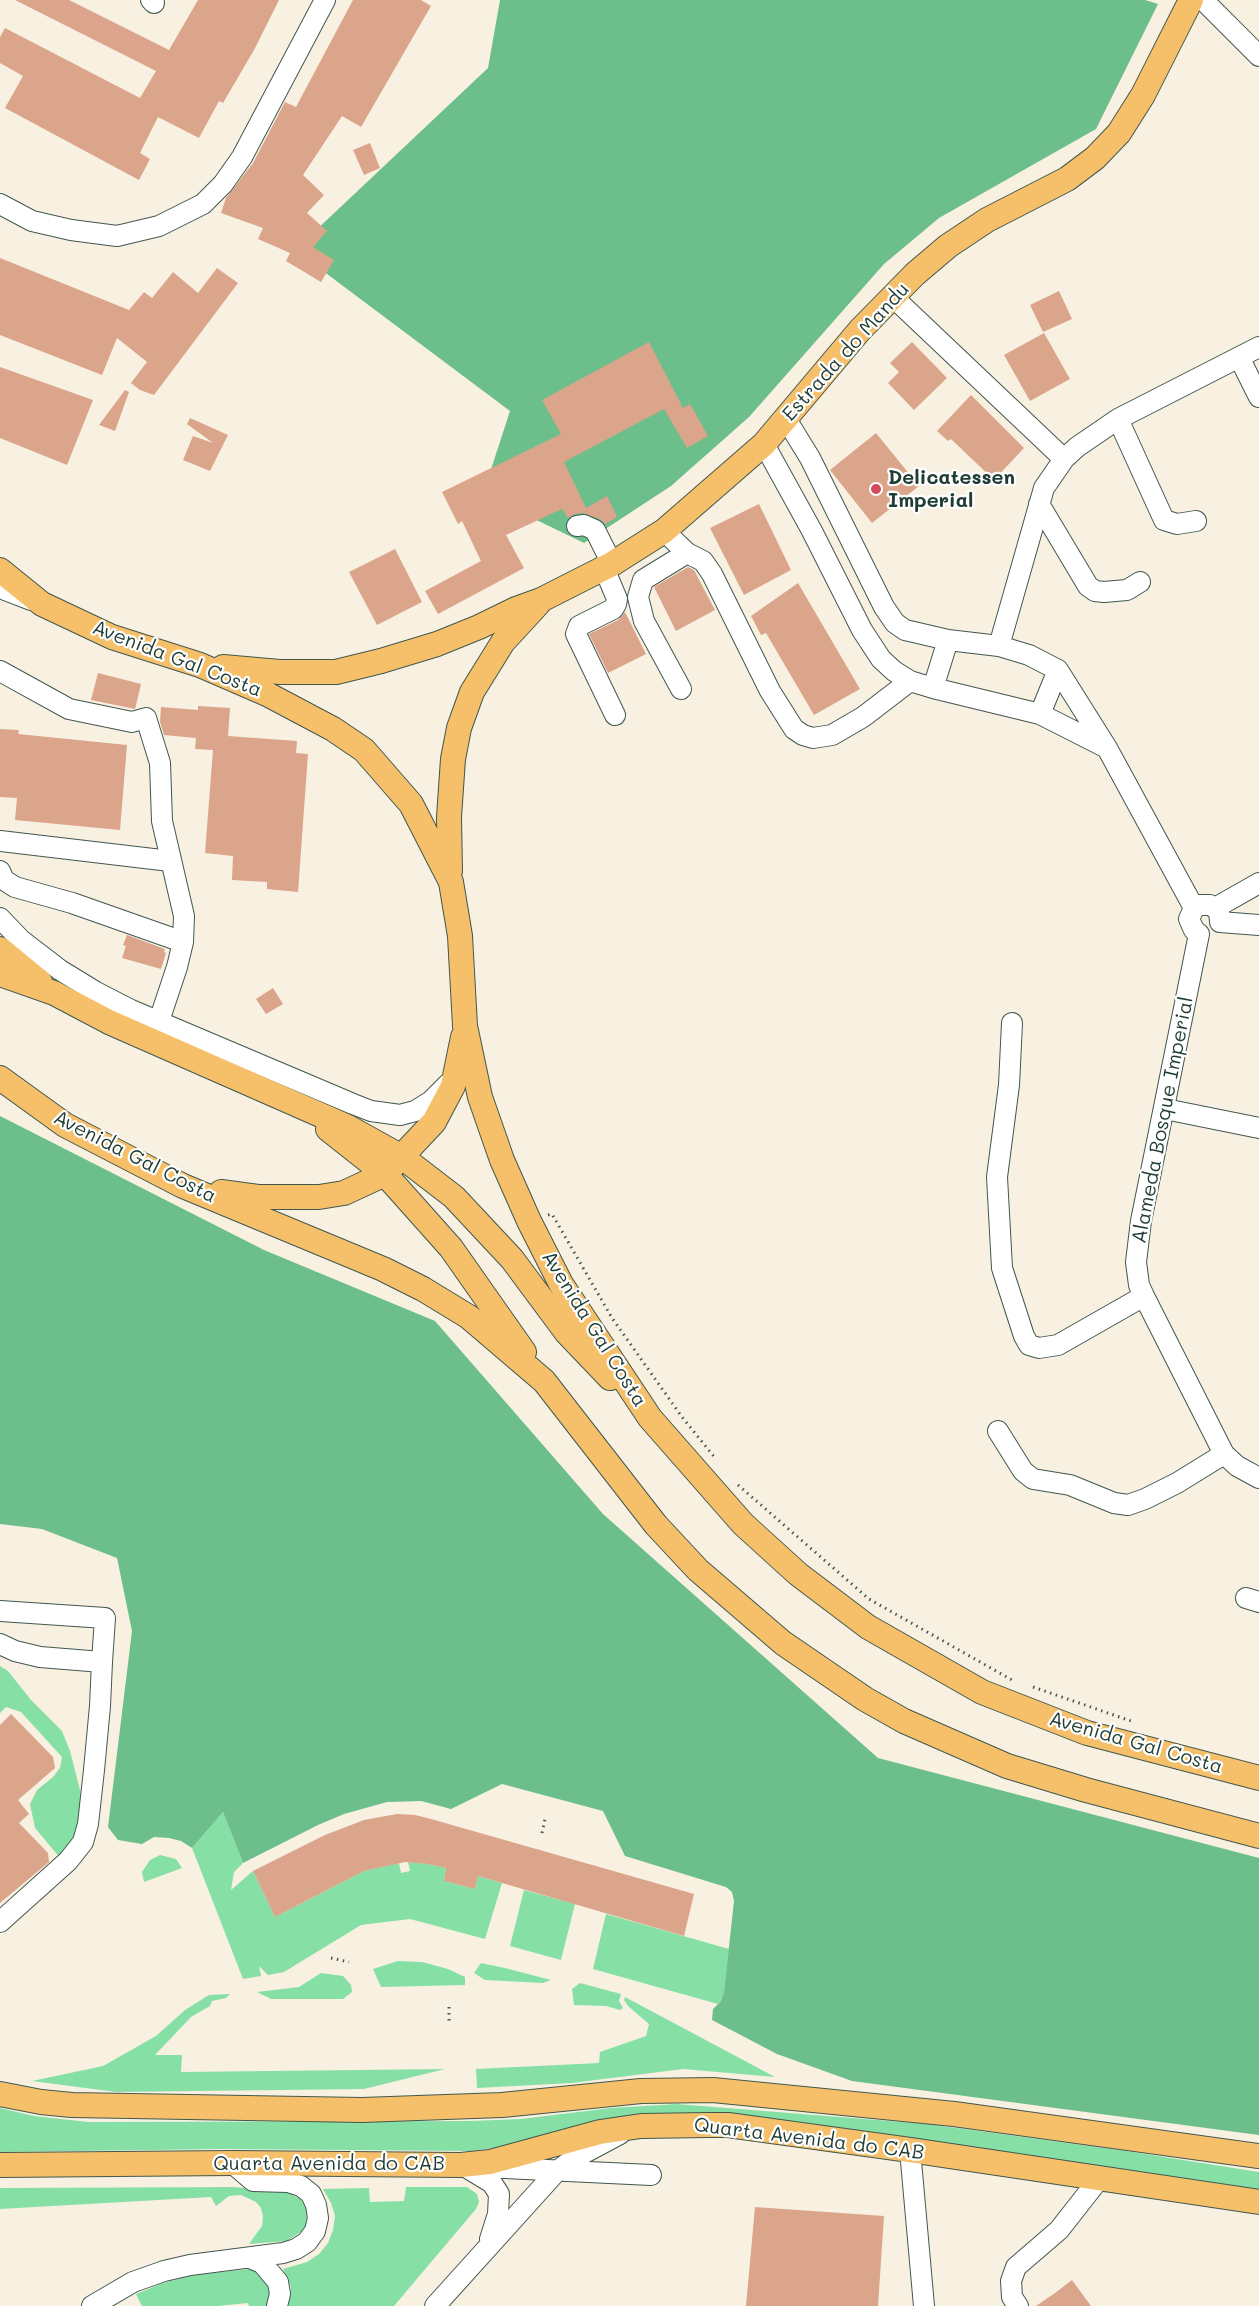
<!DOCTYPE html>
<html>
<head>
<meta charset="utf-8">
<style>
	body { margin:0 }
	canvas { display:block; background:#f8f0e1 }
</style>
</head>
<body>
<canvas width="1259" height="2306"></canvas>
<script>
const context = document.querySelector('canvas').getContext('2d');
context.lineJoin = 'round';
function paint(path, color) {
  context.fillStyle = color;
  context.fill(path, 'evenodd');
}
function shape(rows) {
  const path = new Path2D();
  for (const r of rows) {
    path.moveTo(r[0], r[1]);
    for (let i = 2; i < r.length; i += 2) path.lineTo(r[i], r[i + 1]);
  }
  return path;
}
function stroke(path, color, width, dash) {
  context.strokeStyle = color;
  context.lineWidth = width;
  context.lineCap = dash ? 'butt' : 'round';
  context.setLineDash(dash || []);
  context.stroke(path);
}
function write(font, color, halo, rows, align = 'center') {
  context.font = font + ' Mali,sans-serif';
  context.lineWidth = 4.5;
  context.setLineDash([]);
  context.textBaseline = 'middle';
  context.strokeStyle = halo;
  context.fillStyle = color;
  for (const [text, x, y, turn = 0] of rows) {
    context.save();
    context.translate(x, y);
    context.rotate((+turn || 0) * Math.PI / 180);
    context.textAlign = isNaN(turn) ? turn : align;
    if (halo) context.strokeText(text, 0, 0);
    context.fillText(text, 0, 0);
    context.restore();
  }
}
paint(shape([
	[0,1666,8,1671,31,1700,62,1731,70,1751,80,1790,84,1828,61,1859,35,1828,30,1804,37,1790,53,1777,60,1768,62,1757,21,1712,6,1707,0,1713],
	[223,1812,243,1863,234,1872,231,1890,253,1871,275,1917,364,1871,399,1863,401,1873,410,1871,408,1862,428,1864,446,1868,444,1881,475,1889,478,1876,502,1883,485,1939,410,1919,361,1925,284,1972,268,1975,259,1966,261,1976,243,1979,192,1848],
	[160,1855,176,1859,182,1868,144,1882,142,1872,150,1860],
	[524,1890,575,1904,561,1960,510,1946],
	[606,1914,729,1949,724,1992,721,2001,718,2004,593,1969],
	[398,1961,422,1962,448,1969,465,1977,465,1985,381,1987,373,1969],
	[481,1963,505,1968,551,1980,543,1983,485,1980,474,1973],
	[321,1973,343,1976,351,1985,352,1992,343,1999,271,1999,257,1992,299,1987],
	[580,1983,621,1994,619,2001,623,2008,620,2010,606,2006,574,2005,572,1989],
	[230,1994,226,1998,212,2001,210,2006,191,2017,155,2055,182,2055,181,2072,445,2069,364,2089,116,2092,32,2081,103,2066,156,2036,185,2010,209,1995],
	[625,1997,775,2077,683,2069,572,2083,477,2088,476,2069,599,2063,600,2052,646,2036,649,2024,628,2006,624,2000],
	[677,2104,927,2124,1126,2151,1259,2172,1259,2193,719,2116,472,2151,221,2149,0,2152,0,2108,34,2116,88,2122,470,2121,521,2119,611,2108],
	[234,2187,290,2193,300,2199,306,2206,307,2223,302,2231,287,2241,249,2244,262,2226,263,2216,261,2208,256,2202,241,2195,229,2196,216,2206,211,2197,0,2209,0,2188],
	[406,2187,467,2187,477,2194,479,2202,476,2209,394,2306,288,2306,291,2287,283,2269,307,2262,319,2254,328,2243,333,2230,335,2216,331,2203,323,2189,369,2188,370,2202,404,2201],
	[250,2269,260,2274,270,2288,267,2306,249,2306,248,2303,217,2306,142,2306,136,2294,163,2283,194,2275]
]), '#86e0a6');
paint(shape([
	[500,0,1145,0,1158,4,1096,129,939,218,884,264,749,417,671,486,584,543,483,494,510,411,295,250,488,68],
	[0,1116,264,1250,435,1321,603,1514,878,1758,1259,1858,1259,2135,852,2081,777,2054,712,2020,713,2009,721,2001,724,1992,734,1901,732,1892,726,1887,625,1856,603,1811,502,1784,451,1809,421,1801,387,1802,344,1814,318,1825,243,1863,223,1812,192,1848,181,1841,169,1838,154,1837,142,1844,118,1840,108,1827,132,1631,117,1558,42,1529,0,1524]
]), '#6cbe8b');
paint(shape([
	[15,0,69,0,169,50,198,0,279,0,254,50,223,103,219,101,199,138,158,117,140,153,150,159,139,180,5,108,23,76,0,63,0,37,5,28,140,98,156,71],
	[353,0,421,0,431,6,361,127,342,116,303,175,324,195,307,213,327,231,313,247,334,260,321,282,286,261,290,253,258,239,263,228,221,213,226,198,253,163,285,102,296,107],
	[370,143,380,168,364,175,353,150],
	[0,258,129,310,144,292,152,298,173,272,198,293,217,268,238,283,154,395,140,390,131,383,147,362,117,338,102,375,0,335],
	[1059,291,1072,319,1043,332,1030,305],
	[1044,333,1070,379,1030,401,1004,355],
	[649,342,683,408,690,404,708,436,687,448,664,409,564,462,586,508,607,496,617,517,605,524,600,519,583,513,575,514,568,518,562,509,506,535,524,568,438,614,425,591,481,561,462,521,458,524,442,492,561,434,542,400],
	[912,342,947,378,914,410,888,383,899,372,890,363],
	[0,367,93,400,67,465,0,438],
	[125,390,129,392,115,431,99,425],
	[971,395,1024,448,994,480,951,439,948,441,937,431],
	[190,418,228,435,210,471,183,460,193,436,213,443,187,424],
	[876,433,919,486,872,523,830,470],
	[759,504,791,570,744,595,710,528],
	[395,549,422,602,377,625,349,572],
	[688,567,694,570,715,610,676,631,654,587],
	[798,583,860,689,814,715,766,633,761,635,751,616],
	[625,612,646,654,608,673,589,634,618,620],
	[98,673,141,684,135,709,91,700],
	[198,706,230,708,228,736,297,741,296,753,308,754,298,892,267,889,267,882,232,880,233,856,205,853,213,750,195,749,196,738,164,735,160,722,161,707,198,710],
	[0,729,19,730,18,734,127,745,120,830,15,820,17,798,0,797],
	[127,935,165,949,164,952,166,953,161,969,122,958,126,946,123,945],
	[273,988,283,1004,266,1014,256,999],
	[11,1714,53,1757,55,1768,18,1800,29,1814,19,1823,48,1853,49,1862,0,1903,0,1725],
	[397,1814,415,1815,431,1819,694,1894,684,1936,478,1876,475,1889,444,1881,446,1868,428,1864,405,1862,364,1871,275,1917,253,1871,325,1835,364,1820],
	[755,2207,884,2216,878,2306,746,2306],
	[1072,2280,1091,2306,1036,2306,1055,2293]
]), '#dba58b');
const minor = shape([
	[151,0,154,3],
	[1203,0,1259,56],
	[0,204,32,221,71,230,117,236,159,226,203,204,223,184,242,157,325,0],
	[893,297,1064,459],
	[1239,357,1259,397],
	[786,419,810,458,884,607,895,623,905,630,948,640,999,646,1029,655,1058,670,1107,748,1194,908],
	[1118,419,1164,520,1177,524,1196,521],
	[764,444,812,531,862,630,881,659,894,671,910,681,933,688,1040,714,1107,748],
	[1039,504,1088,586,1095,591,1104,592,1127,590,1140,582],
	[577,526,584,525,595,530,612,564],
	[664,531,687,553,643,580,638,597,644,621,681,689],
	[687,553,703,561,712,574,770,691,794,729,803,735,813,738,832,735,863,717,910,681],
	[604,568,617,599,616,604,613,609,579,626,576,634,615,715],
	[0,588,31,600],
	[999,646,1044,488,1064,459,1077,447,1118,419,1259,347],
	[0,671,69,709,132,722,146,718,160,763,162,821,184,916,183,942,177,967,159,1021],
	[933,688,948,640],
	[1040,714,1058,670],
	[0,841,170,861],
	[0,871,4,880,15,887,72,903,183,942],
	[1215,908,1259,883],
	[0,918,21,940,60,970,96,992,131,1010,353,1104,371,1111,400,1115,415,1111,431,1101,449,1083],
	[1220,922,1259,925],
	[1199,934,1141,1221,1136,1262,1139,1285,1144,1296,1224,1454,1237,1466,1259,1478],
	[1199,934,1194,930,1189,919,1194,908,1199,905,1210,905,1215,908,1219,912,1220,922],
	[1012,1023,1009,1085,997,1177,1002,1268,1024,1336,1029,1345,1039,1348,1058,1345,1144,1296],
	[1165,1109,1259,1128],
	[998,1431,1023,1471,1033,1479,1070,1485,1114,1503,1128,1505,1145,1499,1177,1483,1224,1454],
	[1246,1598,1259,1602],
	[0,1611,105,1618,102,1662],
	[0,1644,15,1651,40,1657,102,1662,100,1706,94,1770,88,1824,83,1842,68,1861,0,1922],
	[910,2150,924,2306],
	[484,2167,651,2175],
	[469,2169,492,2183,499,2194,498,2214,490,2239],
	[250,2258,262,2263,278,2282,280,2294,277,2306],
	[92,2306,133,2282,164,2271,190,2265,283,2253,296,2249,307,2242,315,2231,318,2218,316,2205,311,2194,301,2186,288,2182,253,2181,232,2163],
	[435,2306,556,2172,573,2159,620,2134],
	[1018,2306,1012,2297,1011,2281,1016,2267,1059,2230,1099,2179]
]);
const major = shape([
	[0,570,42,604,112,637,200,665,267,694,333,729,364,750,411,804,451,882,460,936,465,1026,480,1097,502,1160,529,1221,561,1284,650,1418,743,1524,798,1574,868,1627,982,1692,1087,1733,1259,1778],
	[223,667,280,672,336,672,381,661,437,644,479,627,516,609,541,600,612,564,664,531,764,444,860,330,915,274,948,246,987,220,1067,179,1095,158,1119,133,1143,95,1191,0],
	[450,871,449,817,453,759,459,728,472,692,503,642,538,604],
	[0,949,40,982],
	[0,974,54,993,109,1022,348,1127,402,1157,454,1197,512,1259,567,1333,610,1378],
	[0,1078,65,1125,183,1186,383,1269,423,1289,469,1317,544,1381,656,1525,698,1570,783,1643,865,1699,904,1721,1007,1766,1086,1790,1259,1836],
	[328,1129,385,1174,451,1248,524,1352],
	[221,1192,258,1197,319,1197,344,1193,385,1174,434,1122,453,1086,463,1037],
	[0,2094,41,2102,72,2105,362,2110,502,2105,641,2091,713,2090,954,2114,1259,2156],
	[0,2165,232,2163,461,2165,490,2162,600,2132,641,2126,707,2125,728,2125,910,2150,1259,2202]
]);
stroke(minor, '#40584e', 22);
stroke(major, '#40584e', 26);
stroke(shape([
	[548,1215,552,1214,612,1318,682,1417,716,1459],
	[738,1485,869,1599,1012,1680],
	[1033,1687,1131,1721],
	[542,1833,545,1819],
	[331,1958,349,1962],
	[449,2007,449,2022]
]), '#40584e', 3, [1.5, 4.5]);
stroke(minor, '#fff', 20);
stroke(major, '#f6c06b', 24);
for (const [x, y, r, color] of [
	[876,489,6,"#d1495b"]
]) {
  const dot = new Path2D();
  dot.arc(x, y, r, 0, 2 * Math.PI);
  context.fillStyle = color;
  context.fill(dot);
  stroke(dot, '#fff', 2);
}
write('20px', '#1f3d34', '#fff', [
	["Estrada do Mandu",846,352,-48],
	["Avenida Gal Costa",177,659,21],
	["Alameda Bosque Imperial",1163,1120,-79],
	["Avenida Gal Costa",135,1157,27],
	["Avenida Gal Costa",594,1329,58],
	["Avenida Gal Costa",1136,1743,16],
	["Quarta Avenida do CAB",809,2139,7],
	["Quarta Avenida do CAB",329,2164]
]);
write('bold 20px', '#1f3d34', '#fff', [
	["Delicatessen",888,478],
	["Imperial",888,501]
], 'left');
</script>
</body>
</html>
